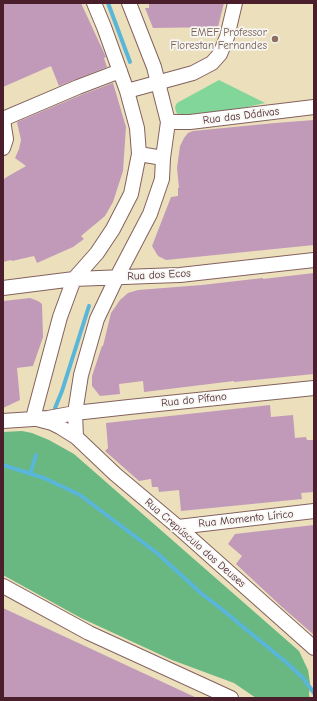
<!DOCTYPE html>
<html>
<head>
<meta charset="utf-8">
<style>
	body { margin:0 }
	#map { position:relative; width:317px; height:701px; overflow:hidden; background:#ecdfbc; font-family:"Comic Neue",sans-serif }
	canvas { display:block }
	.frame { position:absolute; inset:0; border:4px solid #4a1f2b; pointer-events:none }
</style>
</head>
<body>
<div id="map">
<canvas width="317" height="701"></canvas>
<div class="frame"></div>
</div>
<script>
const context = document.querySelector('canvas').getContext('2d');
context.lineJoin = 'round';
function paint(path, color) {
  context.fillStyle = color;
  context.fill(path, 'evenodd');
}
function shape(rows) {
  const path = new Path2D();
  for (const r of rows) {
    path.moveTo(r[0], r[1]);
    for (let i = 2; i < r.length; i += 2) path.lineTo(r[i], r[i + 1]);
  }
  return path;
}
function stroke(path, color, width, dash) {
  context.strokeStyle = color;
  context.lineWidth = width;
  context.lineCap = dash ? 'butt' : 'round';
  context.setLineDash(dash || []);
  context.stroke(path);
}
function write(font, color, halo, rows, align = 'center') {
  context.font = font + ' "Comic Neue",sans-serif';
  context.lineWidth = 3.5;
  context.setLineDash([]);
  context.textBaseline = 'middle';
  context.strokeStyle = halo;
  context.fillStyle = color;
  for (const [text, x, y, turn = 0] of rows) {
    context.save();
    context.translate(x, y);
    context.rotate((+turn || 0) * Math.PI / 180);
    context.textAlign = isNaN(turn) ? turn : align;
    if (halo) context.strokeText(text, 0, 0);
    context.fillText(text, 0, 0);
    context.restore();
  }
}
paint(shape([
	[219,80,265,103,193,119,180,117,176,112,175,107,177,103]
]), '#82d699');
paint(shape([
	[22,431,32,433,49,440,74,454,299,651,308,670,310,683,309,695,310,698,256,698,234,683,172,660,81,618,3,575,3,432]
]), '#69b781');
stroke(shape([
	[108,3,130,62],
	[55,408,62,391,89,306],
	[3,465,44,478,80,495,157,553,202,594,219,607,287,663,303,678,314,693],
	[30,474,36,455]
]), '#5ab6d8', 4);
paint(shape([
	[3,3,81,3,105,55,106,57,104,58,107,67,59,86,51,66,3,87],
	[149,3,224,3,218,27,153,28,145,8,149,8],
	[113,83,126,127,123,171,113,202,105,216,81,236,84,239,73,247,37,263,34,256,12,261,11,260,3,262,3,182,5,178,26,166,15,158,19,149,21,140,17,122,81,95],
	[314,120,314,245,166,260,158,256,152,246,171,197,178,196,178,188,179,188,177,168,180,146,184,138,188,133,193,131,275,123],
	[314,273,314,374,234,382,234,381,144,392,143,381,119,384,120,394,100,396,92,386,92,376,102,346,103,346,111,313,120,300,128,293,138,290,202,285,263,278,263,279],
	[30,298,38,301,42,304,43,337,33,366,17,368,20,400,3,408,3,301],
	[270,405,271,417,293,415,295,438,306,437,307,440,314,440,314,492,301,493,302,499,181,511,179,490,159,492,158,487,152,487,151,479,139,481,105,451,108,448,106,423],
	[314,525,314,635,282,607,236,564,242,556,228,544,235,534],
	[3,608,59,634,197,698,3,698]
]), '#c19ab9');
const minor = shape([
	[129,3,154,67,168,122,163,158,162,179,150,214,117,277,97,319,81,375,75,413,76,437,115,474,178,527,314,648],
	[127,91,193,73,212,63,220,54,227,37,235,3],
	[3,119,78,87,120,71],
	[3,120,6,139,3,148],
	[168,122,190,122,314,107],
	[139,154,163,158],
	[3,288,74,279,150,276,180,275,314,260],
	[3,421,48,418,75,413,129,407,314,388],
	[76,437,60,427,52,423,33,418,60,317,74,279,97,253,113,229,131,194,139,154,137,128,127,91,104,27,94,3],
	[178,527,314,511],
	[3,586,89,633,231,698]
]);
stroke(minor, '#83625e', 16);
stroke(minor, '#fff', 14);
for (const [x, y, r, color] of [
	[275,39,4,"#8d6e63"]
]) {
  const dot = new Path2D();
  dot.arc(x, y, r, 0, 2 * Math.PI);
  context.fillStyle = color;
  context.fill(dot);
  stroke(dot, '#f6f6f2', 1.5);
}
write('11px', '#785e54', '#f6f6f2', [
	["EMEF Professor",267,33],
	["Florestan Fernandes",267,46]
], 'right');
write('11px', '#4a1f2b', '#f6f6f2', [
	["Rua das Dádivas",241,116,-7],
	["Rua dos Ecos",159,275,-3],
	["Rua do Pífano",194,400,-6],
	["Rua Momento Lírico",246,519,-6],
	["Rua Crepúsculo dos Deuses",195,543,41]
]);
</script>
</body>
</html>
